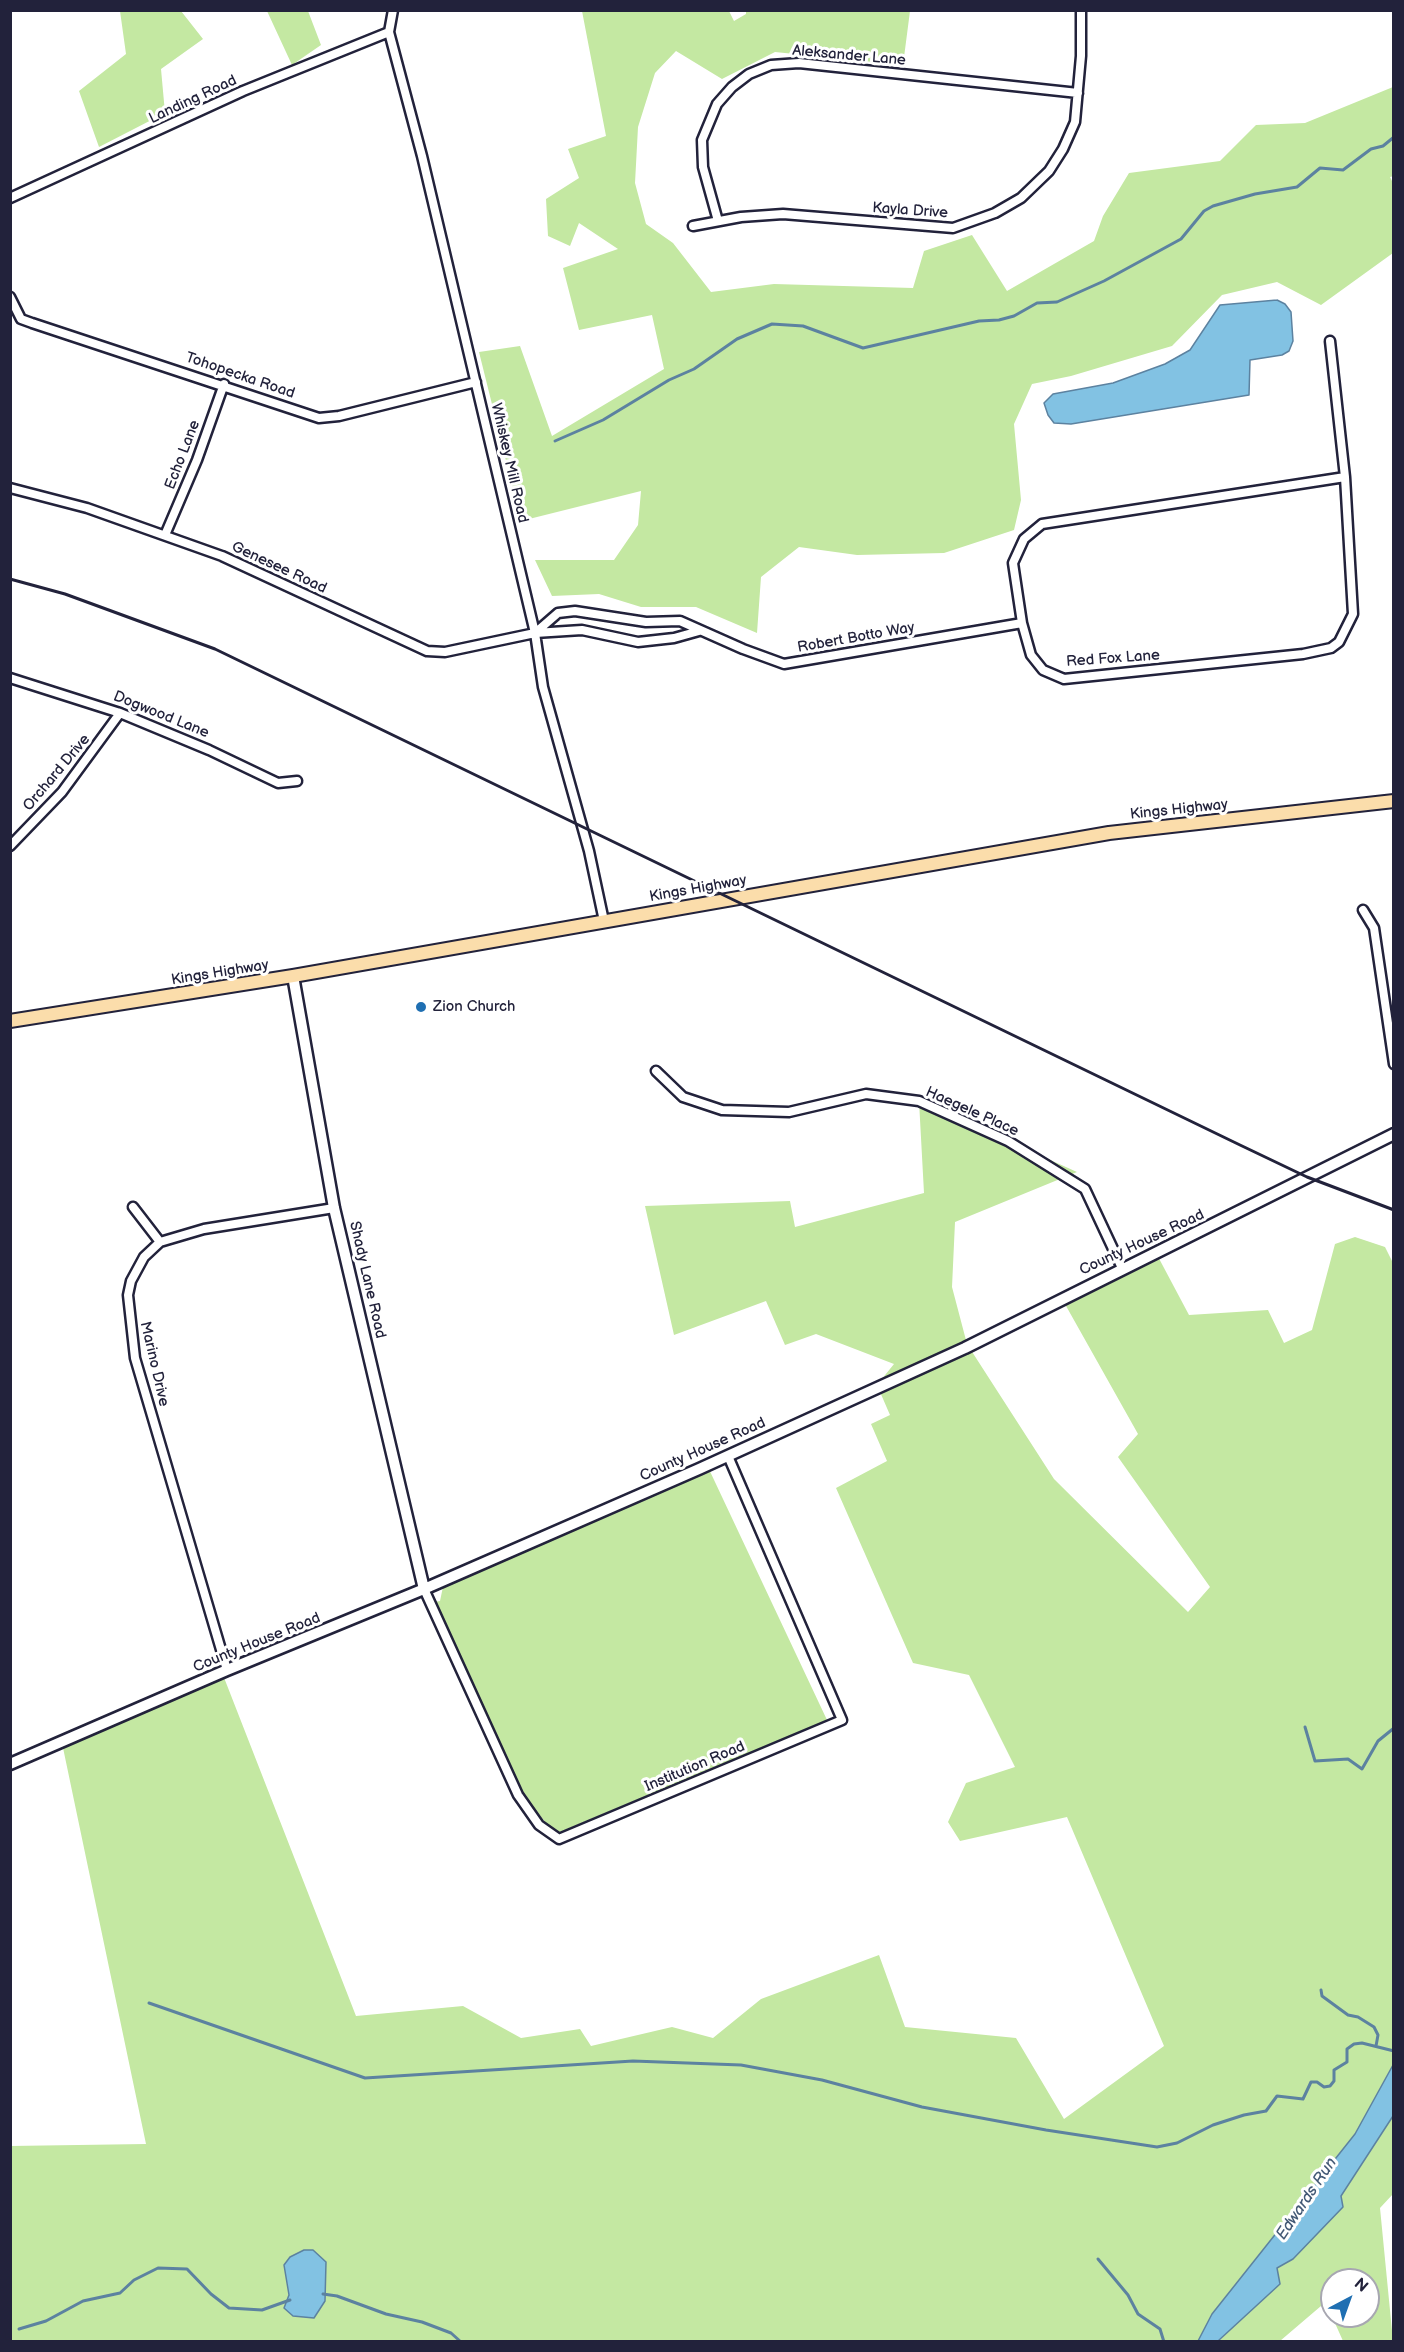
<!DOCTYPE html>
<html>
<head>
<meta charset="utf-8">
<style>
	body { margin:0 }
	#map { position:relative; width:1404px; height:2352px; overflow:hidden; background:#fff; font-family:"Balsamiq Sans",sans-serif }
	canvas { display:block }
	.frame { position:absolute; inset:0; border:12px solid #22223b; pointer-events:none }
	.north { position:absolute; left:1320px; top:2268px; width:60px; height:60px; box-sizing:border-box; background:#fff; border:2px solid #a7a7b1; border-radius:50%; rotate:41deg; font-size:16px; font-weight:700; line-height:24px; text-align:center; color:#22223b }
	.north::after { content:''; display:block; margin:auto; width:21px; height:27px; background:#1f6fb2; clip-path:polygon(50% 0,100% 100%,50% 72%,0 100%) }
</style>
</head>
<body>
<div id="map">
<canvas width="1404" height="2352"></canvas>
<div class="frame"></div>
<div class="north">N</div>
</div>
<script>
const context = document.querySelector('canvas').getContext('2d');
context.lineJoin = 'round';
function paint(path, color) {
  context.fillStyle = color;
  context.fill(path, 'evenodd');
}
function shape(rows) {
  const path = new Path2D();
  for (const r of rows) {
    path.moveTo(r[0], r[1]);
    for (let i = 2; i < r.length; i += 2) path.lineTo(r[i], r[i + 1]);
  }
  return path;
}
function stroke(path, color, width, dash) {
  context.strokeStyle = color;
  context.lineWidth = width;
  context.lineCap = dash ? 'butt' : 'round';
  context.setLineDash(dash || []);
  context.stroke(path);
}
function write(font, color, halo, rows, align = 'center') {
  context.font = font + ' "Balsamiq Sans",sans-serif';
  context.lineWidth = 6;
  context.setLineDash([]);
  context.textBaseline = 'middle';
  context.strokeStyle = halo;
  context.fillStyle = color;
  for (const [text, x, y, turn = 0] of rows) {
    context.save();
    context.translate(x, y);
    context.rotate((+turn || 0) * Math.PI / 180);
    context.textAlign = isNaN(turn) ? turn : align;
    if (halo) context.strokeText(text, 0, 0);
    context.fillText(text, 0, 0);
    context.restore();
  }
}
paint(shape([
	[120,11,181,11,203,39,161,69,165,113,99,147,79,91,126,54],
	[267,11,308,11,321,45,292,65],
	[582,11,729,11,734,21,746,14,746,11,910,11,903,65,775,52,722,79,676,51,655,73,638,127,635,183,646,224,673,243,711,292,774,284,913,288,924,251,972,235,1007,291,1094,241,1103,216,1129,173,1220,161,1256,125,1305,123,1393,87,1394,176,1390,177,1394,185,1393,253,1321,305,1277,282,1222,295,1172,346,1071,376,1032,384,1014,424,1021,500,1014,530,944,553,857,555,799,547,761,577,757,633,696,607,641,607,599,594,552,596,535,560,614,560,638,525,641,491,521,521,479,352,520,346,552,436,664,369,652,315,579,330,563,268,618,249,579,223,570,246,548,236,546,199,579,178,568,149,606,136],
	[919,1101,1077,1172,955,1222,952,1287,967,1344,1054,1479,1188,1612,1210,1587,1118,1457,1138,1434,1061,1297,1155,1251,1189,1315,1268,1310,1284,1343,1312,1330,1335,1244,1355,1237,1385,1247,1394,1265,1393,2065,1355,2134,1212,2314,1198,2341,11,2341,10,2146,146,2144,62,1743,223,1675,356,2016,463,2006,521,2038,580,2029,591,2046,672,2027,713,2038,761,1999,879,1955,905,2027,1016,2038,1064,2119,1164,2046,1067,1817,960,1841,948,1822,966,1783,1015,1767,969,1675,913,1663,836,1488,887,1461,871,1424,890,1415,877,1385,894,1364,816,1334,785,1345,766,1301,674,1335,645,1206,790,1201,795,1227,924,1193],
	[707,1465,827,1720,555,1834,519,1790,434,1602,440,1601,444,1582],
	[1393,2116,1393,2194,1380,2208,1393,2341,1343,2341,1330,2312,1321,2306,1280,2341,1218,2342,1242,2317,1277,2268,1293,2259,1341,2196],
	[1332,2280,1368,2280,1368,2316,1332,2316]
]), '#c4e8a2');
const water = shape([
	[1277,300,1285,304,1291,312,1293,341,1289,351,1282,355,1250,360,1249,395,1071,424,1054,423,1048,415,1044,403,1053,394,1113,383,1165,364,1190,350,1220,305,1277,300],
	[1393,2065,1393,2116,1341,2196,1343,2207,1293,2259,1277,2268,1280,2284,1218,2341,1198,2341,1212,2314,1355,2134,1393,2065],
	[304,2250,313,2250,326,2262,325,2301,314,2318,293,2316,284,2308,289,2295,284,2265,290,2257,304,2250]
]);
paint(water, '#82c2e3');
stroke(water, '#5c82a0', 1.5);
stroke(shape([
	[555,441,603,420,669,380,694,369,737,339,772,324,803,326,863,348,979,321,999,320,1014,316,1037,303,1057,302,1104,281,1181,239,1204,211,1213,206,1255,194,1297,187,1320,168,1343,170,1371,149,1383,146,1394,137],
	[1305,1727,1315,1761,1348,1759,1362,1769,1378,1741,1394,1728],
	[1321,1990,1322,1996,1348,2015,1358,2017,1374,2027,1378,2035,1376,2046],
	[149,2003,365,2078,633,2061,741,2065,822,2080,922,2107,1046,2130,1157,2147,1177,2143,1213,2125,1244,2115,1266,2111,1277,2096,1303,2099,1311,2082,1317,2082,1324,2087,1330,2086,1334,2081,1334,2070,1347,2062,1347,2049,1354,2044,1362,2043,1394,2051],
	[1098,2259,1128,2295,1138,2314,1160,2329,1164,2342],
	[323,2294,337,2296,386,2314,422,2322,451,2333,461,2342],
	[19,2329,46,2321,83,2301,120,2293,134,2280,158,2268,187,2269,211,2294,229,2308,262,2310,290,2300]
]), '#5c82a0', 3);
const minor = shape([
	[393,10,389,32,422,156,535,633,543,687,589,851,604,921],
	[10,198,243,91,389,32],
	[718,221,703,167,702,140,717,104,732,87,749,74,771,65,799,63,1078,93],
	[693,226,741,217,783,214,953,228,995,213,1021,198,1049,171,1063,149,1075,122,1081,56,1081,10],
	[10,297,21,319,32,323,319,418,339,416,476,382],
	[1330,341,1345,477],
	[1345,477,1353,614,1339,642,1331,648,1303,654,1064,679,1043,670,1031,655,1022,623,1013,563,1024,539,1042,524,1345,477],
	[10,488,87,508,222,556,427,651,445,652,535,633,582,630,638,642,674,638,699,631],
	[165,535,197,460,224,384],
	[535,633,558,613,575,611,646,622,680,621,743,649,784,664,1022,623],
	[10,678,120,713,209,750,278,783,297,781],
	[10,846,62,792,120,713],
	[1363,910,1374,928,1394,1064],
	[656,1071,683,1097,722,1110,789,1112,866,1094,919,1101,1008,1141,1085,1189,1122,1268],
	[133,1207,160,1242],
	[424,1589,518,1795,539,1825,559,1839,842,1720,728,1456],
	[227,1670,135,1358,128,1295,131,1281,144,1257,160,1242,204,1229,334,1208]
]);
const tertiary = shape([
	[293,976,334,1208,424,1589],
	[10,1764,227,1670,424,1589,699,1469,965,1348,1394,1134]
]);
const primary = shape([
	[10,1021,293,976,1109,833,1394,801]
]);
stroke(minor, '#22223b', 13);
stroke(tertiary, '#22223b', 15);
stroke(primary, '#22223b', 16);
stroke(minor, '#fff', 8);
stroke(tertiary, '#fff', 10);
stroke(primary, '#fbddab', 12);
stroke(shape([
	[10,579,65,594,215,649,1240,1145,1307,1177,1394,1210]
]), '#22223b', 3);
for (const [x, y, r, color] of [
	[421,1007,6,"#1f6fb2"]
]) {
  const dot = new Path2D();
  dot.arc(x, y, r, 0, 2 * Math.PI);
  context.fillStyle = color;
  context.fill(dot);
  stroke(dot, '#fff', 2);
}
write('15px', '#22223b', '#fff', [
	["Aleksander Lane",849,56,5],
	["Landing Road",193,100,-25],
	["Kayla Drive",910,211,4],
	["Tohopecka Road",240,376,19],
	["Echo Lane",183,455,-69],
	["Whiskey Mill Road",509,463,77],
	["Genesee Road",279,568,25],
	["Robert Botto Way",856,638,-10],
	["Red Fox Lane",1113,659,-4],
	["Dogwood Lane",161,715,22],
	["Orchard Drive",57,773,-50],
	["Kings Highway",1179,810,-6],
	["Kings Highway",698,889,-10],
	["Kings Highway",220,973,-9],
	["Haegele Place",972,1112,24],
	["County House Road",1142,1243,-25],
	["Shady Lane Road",367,1280,77],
	["Marino Drive",154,1364,77],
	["County House Road",703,1450,-24],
	["County House Road",257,1643,-22],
	["Institution Road",695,1767,-23]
]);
write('15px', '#22223b', '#fff', [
	["Zion Church",433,1007]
], 'left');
write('italic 16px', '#445a76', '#fff', [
	["Edwards Run",1307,2199,-56]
]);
</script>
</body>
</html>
